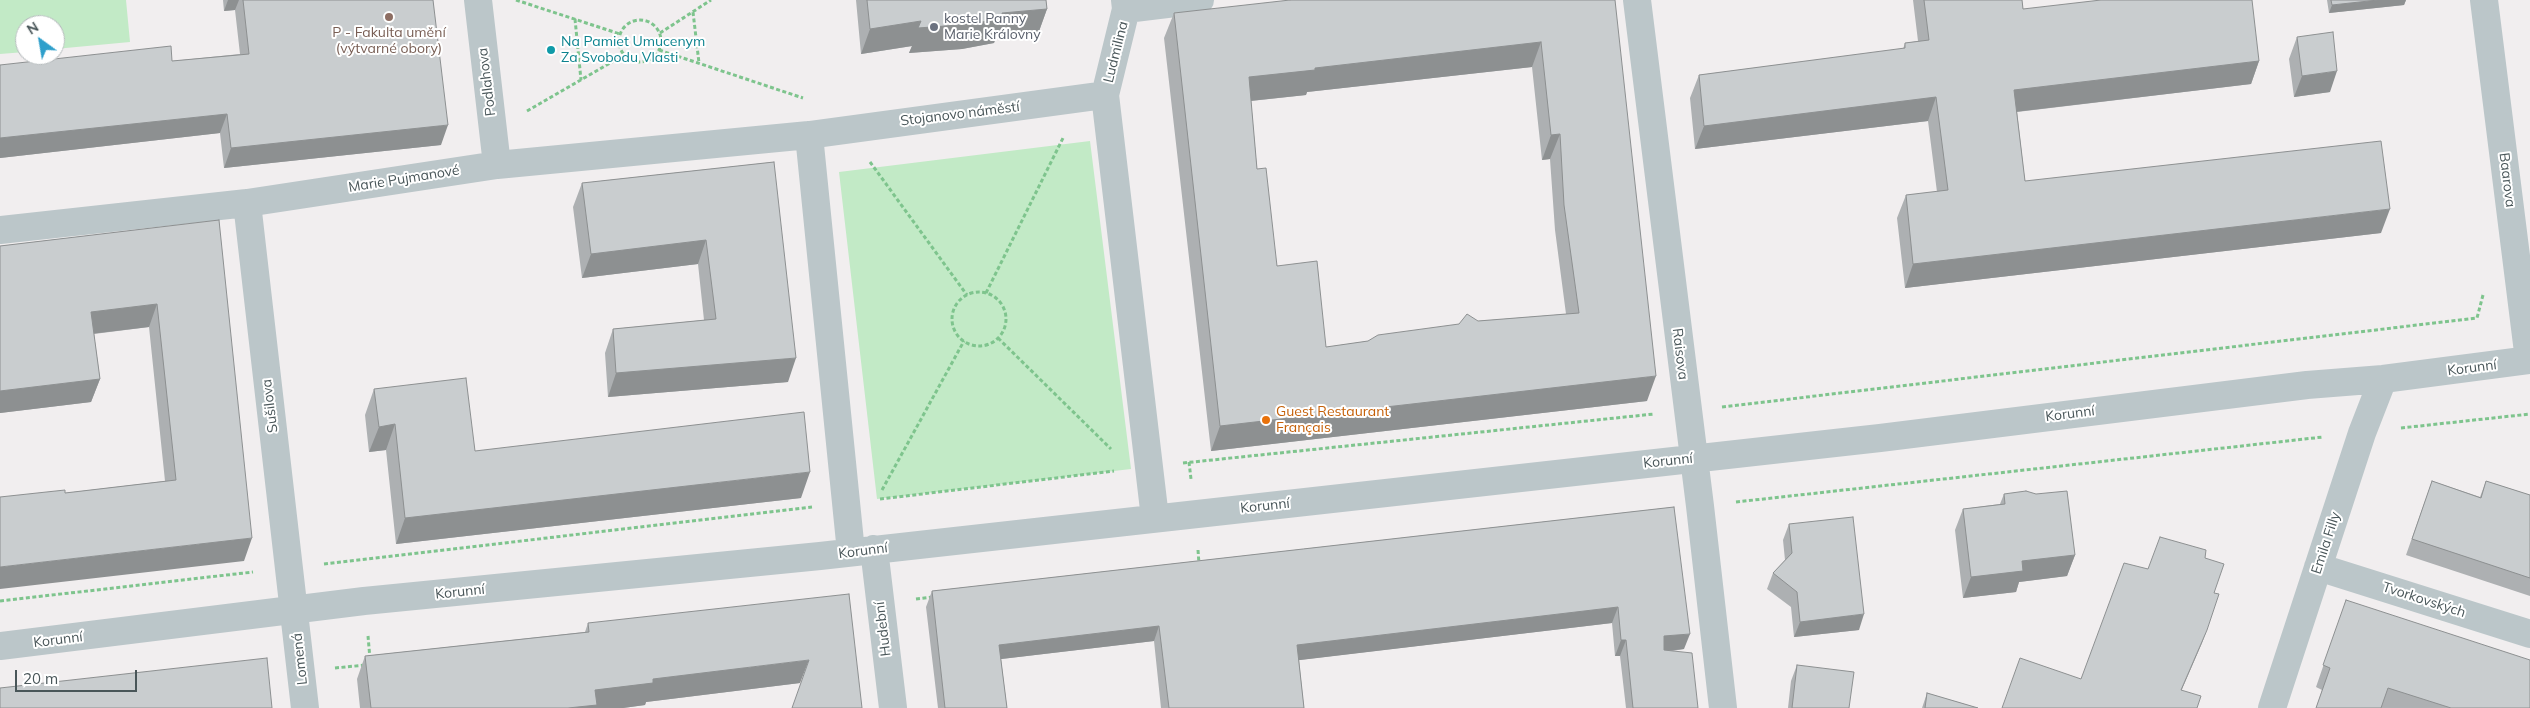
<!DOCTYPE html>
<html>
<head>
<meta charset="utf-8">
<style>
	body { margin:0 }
	#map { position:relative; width:2530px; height:708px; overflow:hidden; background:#f1eeef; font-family:Mulish,sans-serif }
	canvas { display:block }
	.north { position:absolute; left:15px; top:15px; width:50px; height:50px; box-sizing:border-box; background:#fff; border:1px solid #b6bbbd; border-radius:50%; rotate:328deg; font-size:14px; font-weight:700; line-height:20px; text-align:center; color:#495659 }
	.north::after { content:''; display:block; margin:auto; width:18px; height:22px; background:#2e9fcb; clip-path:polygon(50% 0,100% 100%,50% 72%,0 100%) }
	.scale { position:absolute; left:15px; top:670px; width:122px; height:22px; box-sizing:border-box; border:2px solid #495659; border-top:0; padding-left:6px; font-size:15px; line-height:18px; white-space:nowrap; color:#495659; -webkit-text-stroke:4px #fff; paint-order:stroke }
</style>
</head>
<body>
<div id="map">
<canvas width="2530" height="708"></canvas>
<div class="north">N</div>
<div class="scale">20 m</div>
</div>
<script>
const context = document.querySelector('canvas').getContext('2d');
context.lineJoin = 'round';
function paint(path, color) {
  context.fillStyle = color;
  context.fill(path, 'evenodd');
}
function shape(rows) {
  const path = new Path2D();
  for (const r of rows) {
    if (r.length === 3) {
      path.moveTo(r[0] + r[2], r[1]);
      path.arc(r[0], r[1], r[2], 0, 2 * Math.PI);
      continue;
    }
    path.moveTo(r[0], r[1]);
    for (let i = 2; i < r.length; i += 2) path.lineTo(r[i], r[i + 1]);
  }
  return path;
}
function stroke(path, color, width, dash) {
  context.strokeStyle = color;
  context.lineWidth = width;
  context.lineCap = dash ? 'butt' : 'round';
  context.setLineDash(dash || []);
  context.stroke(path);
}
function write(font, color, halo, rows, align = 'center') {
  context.font = font + ' Mulish,sans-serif';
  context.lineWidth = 4;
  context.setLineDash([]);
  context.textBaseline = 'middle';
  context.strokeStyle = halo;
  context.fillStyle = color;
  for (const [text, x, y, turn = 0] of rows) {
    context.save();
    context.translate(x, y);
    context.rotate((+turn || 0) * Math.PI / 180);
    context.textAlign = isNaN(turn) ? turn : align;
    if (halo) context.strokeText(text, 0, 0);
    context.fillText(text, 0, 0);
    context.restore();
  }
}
paint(shape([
	[0,0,126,0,130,42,55,49,55,25,25,25,25,52,0,54],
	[1090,141,1131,469,877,499,839,172]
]), '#c2eac6');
stroke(shape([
	[516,0,620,34],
	[693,12,699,63],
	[575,19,581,80],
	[640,41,21],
	[660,33,711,0],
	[659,50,803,98],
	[527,111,624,55],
	[870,162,967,295],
	[979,319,27],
	[986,293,1064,136],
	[998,338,1111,449],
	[1722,407,2477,318,2483,295],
	[2401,428,2530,414],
	[1189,462,1191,479],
	[1183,463,1654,414],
	[882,490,964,341],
	[880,499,1114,471],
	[1736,502,2323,437],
	[1198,550,1199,564],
	[324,564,812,507],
	[916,599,932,597],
	[0,601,253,572],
	[368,636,370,659],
	[335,668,366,665]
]), '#7ec48d', 3, [4, 2.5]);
stroke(shape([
	[478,0,497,165],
	[1125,0,1126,9,1105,95,1155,518],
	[1637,0,1700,506,1723,708],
	[2484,0,2529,360],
	[1126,9,1200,0],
	[809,135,851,552],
	[247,203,305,708],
	[0,230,247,203,497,165,809,135,1105,95],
	[874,549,893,708],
	[2318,567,2530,634],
	[0,646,364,601,820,556,1880,438,2307,385,2383,379,2530,360],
	[2272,708,2362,433,2383,379]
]), '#bbc6c9', 28);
paint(shape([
	[223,0,433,0,441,145,224,168,220,133,0,158,0,65,172,61,240,54,235,10,224,11],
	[856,0,1046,0,1047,9,1038,34,996,37,994,43,962,49,909,53,912,46,861,54],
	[1615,0,1647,401,1211,451,1164,38,1174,13],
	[1532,67,1542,160,1550,159,1555,230,1566,314,1478,321,1368,341,1326,347,1277,266,1257,169,1251,101,1306,95,1307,92],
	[1913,0,2022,0,2023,9,2259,61,2251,84,2017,112,2025,181,2381,233,1905,288,1897,218,1906,195,1937,192,1928,121,1695,149,1690,98,1699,75,1903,49,1905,43,1918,41],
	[2327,0,2406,0,2404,5,2329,13],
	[2297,37,2330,92,2294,97,2289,59],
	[774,162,788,382,608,397,605,353,613,329,704,320,698,264,582,278,573,207,582,183],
	[219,220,244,561,65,493,165,481,149,327,94,334,100,379,91,402,0,413,0,246],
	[374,389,475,451,801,498,396,544,386,450,369,452,365,415],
	[2432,481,2480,497,2486,481,2530,495,2530,596,2406,555],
	[2004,494,2075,555,2067,576,2019,582,2016,592,1963,598,1955,530,1963,509,2000,504],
	[1674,507,1684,649,1672,651,1698,708,1626,708,1620,656,1615,656,1612,623,1299,660,1304,708,1161,708,1154,641,1001,659,1007,708,938,708,926,607,932,591],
	[1789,524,1859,630,1794,637,1791,607,1767,589,1773,573,1785,560,1783,540],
	[2346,600,2530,708,2316,708,2322,690,2316,687],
	[588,623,800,683,646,702,645,705,623,708,360,708,357,679,365,656,585,632],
	[1797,665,1849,708,1788,708,1791,681],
	[1927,693,1978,708,1922,708]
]), '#adb0b2');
paint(shape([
	[228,0,239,0,235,10,224,11],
	[2378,0,2406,0,2404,5,2329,13,2332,5],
	[1047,9,1038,34,996,37,994,43,962,49,909,53,912,46,861,54,870,29,921,21],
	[1541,42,1532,67,1307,92,1306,95,1240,102,1249,77,1315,68],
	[2259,61,2251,84,2006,113,2014,90],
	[2337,71,2330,92,2294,97,2302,76],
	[1936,97,1928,121,1695,149,1704,126],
	[227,114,220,133,0,158,0,138],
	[448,125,441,145,224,168,231,148],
	[1560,134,1550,159,1542,160,1551,135],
	[2390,209,2381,233,1905,288,1913,264],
	[706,240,698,264,582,278,591,254],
	[157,304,149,327,82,335,91,312],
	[796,358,788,382,608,397,616,373],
	[1656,376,1647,401,1211,451,1220,426],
	[100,379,91,402,0,413,0,391],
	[395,424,386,450,369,452,379,427],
	[810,472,801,498,396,544,405,518],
	[252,538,244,561,0,589,0,567],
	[2075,555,2067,576,2019,582,2016,592,1963,598,1971,577,2022,561],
	[1618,607,1612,623,1292,661,1297,645],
	[1864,614,1859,630,1794,637,1800,622],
	[1159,626,1154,641,993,660,999,645],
	[2207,630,2202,643,2176,703,2181,690],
	[1690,634,1684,649,1659,652,1664,636],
	[1621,640,1626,640,1620,656,1615,656],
	[809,660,800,683,646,702,645,705,623,708,568,708,595,690,653,679]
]), '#8d9091');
const building = shape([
	[243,0,433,0,448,125,231,148,227,114,0,138,0,65,171,46,172,61,249,54,243,0],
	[867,0,1046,0,1047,9,1002,13,1003,18,972,24,918,28,921,21,870,29,867,0],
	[1290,0,1615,0,1656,376,1220,426,1174,13,1290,0],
	[1541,42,1551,135,1560,134,1564,205,1579,313,1478,321,1467,314,1459,324,1378,335,1368,341,1326,347,1317,261,1277,266,1266,168,1257,169,1249,77,1315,70,1315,68,1541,42],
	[1924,0,2022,0,2023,9,2101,0,2252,0,2259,61,2014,90,2025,181,2381,141,2390,209,1913,264,1906,195,1948,190,1936,97,1704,126,1699,75,1905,48,1905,43,1929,40,1924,0],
	[2331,0,2378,0,2332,5,2331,0],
	[2333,32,2337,71,2302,76,2297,37,2333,32],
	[774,162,796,358,616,373,613,329,716,319,706,240,591,254,582,183,774,162],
	[219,220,252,538,0,567,0,497,65,490,65,493,176,480,157,304,91,312,100,379,0,391,0,246,219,220],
	[466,378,475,451,804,412,810,472,405,518,395,424,379,427,374,389,466,378],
	[2432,481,2481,498,2486,481,2530,495,2530,578,2412,539,2432,481],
	[2026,491,2036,494,2067,491,2075,555,2022,561,2023,571,1971,577,1963,509,2005,504,2004,494,2026,491],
	[1674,507,1690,634,1664,636,1664,650,1692,653,1698,708,1633,708,1626,640,1621,640,1618,607,1297,645,1304,708,1169,708,1159,626,999,645,1007,708,945,708,932,591,1674,507],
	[1853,517,1864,614,1800,622,1797,592,1773,573,1792,553,1789,524,1853,517],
	[2160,537,2206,550,2205,558,2224,564,2214,593,2219,594,2207,630,2181,690,2201,696,2197,708,2002,708,2020,658,2081,679,2124,563,2148,569,2160,537],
	[849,594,862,708,792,708,809,660,653,679,653,683,595,690,597,705,568,708,371,708,365,656,589,632,588,623,849,594],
	[2346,600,2530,660,2530,708,2451,708,2388,688,2381,708,2316,708,2330,668,2323,665,2346,600],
	[267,658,272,708,0,708,0,688,267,658],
	[1797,665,1854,672,1849,708,1792,708,1797,665],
	[1927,693,1978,708,1925,708,1927,693]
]);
paint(building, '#c9cdcf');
stroke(building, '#8d9091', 1);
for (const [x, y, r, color] of [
	[389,17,5,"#8d6e63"],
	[934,27,5,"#6b7280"],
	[551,50,5,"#0f9aa8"],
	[1266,420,5,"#e8710a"]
]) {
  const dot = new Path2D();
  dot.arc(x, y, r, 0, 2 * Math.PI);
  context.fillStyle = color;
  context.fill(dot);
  stroke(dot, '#fff', 2);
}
write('14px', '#5b616d', '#fff', [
	["kostel Panny",944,19],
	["Marie Královny",944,35]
], 'left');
write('14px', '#785e54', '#fff', [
	["P - Fakulta umění",389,33],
	["(výtvarné obory)",389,49]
]);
write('14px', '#0d838f', '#fff', [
	["Na Pamiet Umucenym",561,42],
	["Za Svobodu Vlasti",561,58]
], 'left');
write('14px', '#495659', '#fff', [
	["Ludmilina",1116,52,-76],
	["Podlahova",487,82,-97],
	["Stojanovo náměstí",960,114,-7],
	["Marie Pujmanové",404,179,-9],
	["Baarova",2507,180,83],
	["Raisova",1680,354,83],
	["Korunní",2472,368,-7],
	["Sušilova",270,406,-97],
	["Korunní",2070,414,-7],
	["Korunní",1668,461,-6],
	["Korunní",1265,506,-6],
	["Emila Filly",2326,543,-72],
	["Korunní",863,551,-7],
	["Korunní",460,592,-6],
	["Tvorkovských",2424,600,18],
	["Hudební",883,629,-97],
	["Korunní",58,640,-7],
	["Lomená",300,659,-96]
]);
write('14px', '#c56008', '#fff', [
	["Guest Restaurant",1276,412],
	["Français",1276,428]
], 'left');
</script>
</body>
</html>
